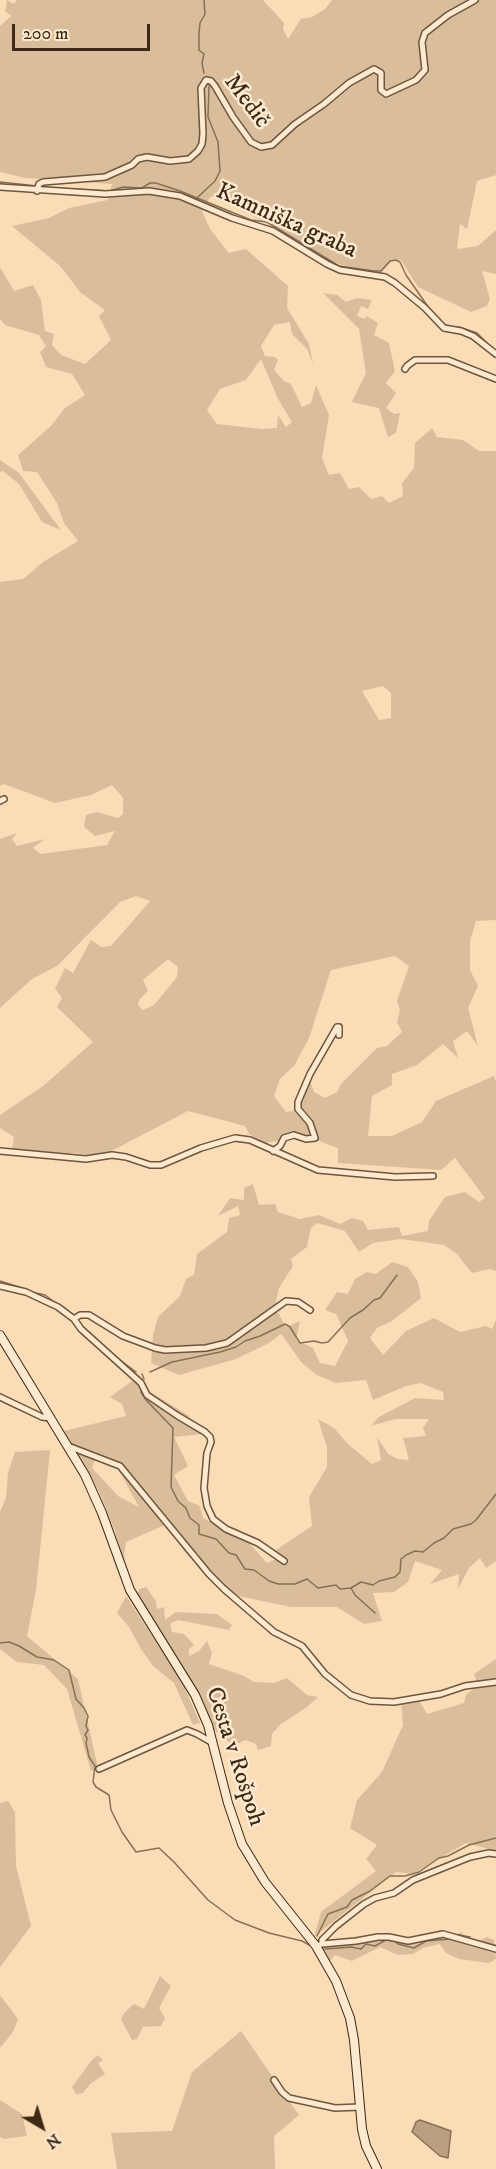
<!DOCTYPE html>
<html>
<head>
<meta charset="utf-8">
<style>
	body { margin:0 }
	#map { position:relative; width:496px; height:2169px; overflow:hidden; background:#faddb6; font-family:"IM FELL DW Pica",serif }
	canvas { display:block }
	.north { position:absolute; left:12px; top:2097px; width:60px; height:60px; -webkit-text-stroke:4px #fce9d0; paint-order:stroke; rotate:142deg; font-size:16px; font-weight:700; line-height:24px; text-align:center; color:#3d2915 }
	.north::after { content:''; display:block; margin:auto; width:21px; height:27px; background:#3d2915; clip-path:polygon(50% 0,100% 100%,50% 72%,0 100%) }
	.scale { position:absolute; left:12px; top:24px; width:138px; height:27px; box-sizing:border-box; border:3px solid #3d2915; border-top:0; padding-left:8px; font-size:18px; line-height:21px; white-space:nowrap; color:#3d2915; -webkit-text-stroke:4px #fce9d0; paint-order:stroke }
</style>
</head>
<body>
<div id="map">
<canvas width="496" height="2169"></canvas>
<div class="north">N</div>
<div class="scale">200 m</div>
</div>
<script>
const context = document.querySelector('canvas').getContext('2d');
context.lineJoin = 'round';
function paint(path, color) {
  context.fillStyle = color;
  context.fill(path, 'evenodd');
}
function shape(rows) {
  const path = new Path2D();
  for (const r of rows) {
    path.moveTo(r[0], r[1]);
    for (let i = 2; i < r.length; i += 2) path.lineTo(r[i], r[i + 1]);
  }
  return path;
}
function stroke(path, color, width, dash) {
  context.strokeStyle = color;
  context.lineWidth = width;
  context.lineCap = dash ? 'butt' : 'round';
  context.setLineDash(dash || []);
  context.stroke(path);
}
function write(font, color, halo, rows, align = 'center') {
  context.font = font + ' "IM FELL DW Pica",serif';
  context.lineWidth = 5;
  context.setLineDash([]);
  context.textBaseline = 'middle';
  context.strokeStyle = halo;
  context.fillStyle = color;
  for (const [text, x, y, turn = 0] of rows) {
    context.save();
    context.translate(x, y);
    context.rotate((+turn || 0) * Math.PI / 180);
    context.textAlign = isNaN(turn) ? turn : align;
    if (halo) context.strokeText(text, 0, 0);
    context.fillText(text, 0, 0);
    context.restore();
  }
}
paint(shape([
	[7,0,14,4,17,0,263,0,284,23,283,29,288,39,301,19,312,17,325,9,332,0,496,0,496,175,477,181,467,229,460,224,457,249,478,246,496,230,496,274,482,271,490,299,487,306,471,312,418,287,401,260,394,259,380,274,345,266,321,257,259,219,211,196,202,211,210,229,229,253,246,249,288,286,287,308,309,344,313,364,307,349,292,334,290,322,274,325,261,346,265,356,275,357,278,360,274,370,284,381,291,384,302,407,311,403,316,385,329,415,322,458,329,475,340,473,349,489,359,487,371,499,382,496,389,503,403,496,402,483,414,468,415,443,432,428,437,437,463,440,479,451,496,451,496,920,476,921,470,941,470,970,478,986,468,1008,478,1046,467,1031,453,1041,458,1058,443,1044,417,1065,392,1074,392,1085,372,1096,368,1136,392,1136,422,1122,436,1101,494,1076,496,1082,496,1271,490,1269,472,1273,457,1254,444,1245,401,1239,373,1243,359,1252,345,1231,317,1223,311,1228,307,1247,291,1259,293,1266,279,1288,275,1307,286,1327,300,1321,296,1340,313,1348,320,1363,335,1366,348,1341,336,1314,325,1310,337,1292,348,1294,355,1279,367,1272,376,1274,392,1262,408,1267,418,1282,421,1298,392,1321,377,1328,370,1338,383,1355,406,1331,434,1318,460,1332,486,1326,492,1329,496,1320,496,1561,486,1568,480,1558,469,1568,458,1589,459,1574,430,1584,442,1570,415,1561,408,1582,394,1592,373,1593,382,1621,364,1624,337,1607,291,1607,233,1595,203,1562,189,1557,165,1525,126,1542,124,1556,129,1579,115,1531,99,1492,64,1431,126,1416,122,1404,110,1397,132,1381,188,1415,203,1434,174,1437,188,1466,174,1475,188,1501,200,1506,203,1518,249,1543,267,1563,274,1560,281,1560,276,1550,312,1526,309,1497,327,1467,327,1448,318,1419,334,1428,348,1444,372,1464,381,1460,377,1437,388,1454,398,1459,409,1460,403,1438,426,1436,423,1428,429,1419,395,1419,371,1426,379,1417,415,1398,444,1400,443,1392,420,1383,406,1386,373,1400,366,1380,336,1383,317,1375,302,1363,281,1334,269,1343,236,1359,179,1375,151,1363,153,1335,158,1317,180,1296,186,1279,194,1275,197,1254,227,1232,229,1218,240,1215,238,1206,218,1216,230,1198,244,1200,244,1188,253,1184,259,1205,275,1204,278,1212,300,1219,319,1215,340,1224,352,1218,363,1221,368,1230,399,1227,402,1236,428,1231,429,1221,445,1197,465,1192,479,1202,485,1198,455,1158,441,1170,338,1163,338,1148,306,1136,265,1143,249,1134,245,1126,188,1111,100,1157,75,1153,58,1155,12,1150,14,1137,0,1128,0,1115,43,1086,93,1042,57,1007,62,998,55,989,65,968,73,973,91,940,101,947,111,946,150,901,136,896,120,902,57,966,32,979,0,1008,0,839,17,833,12,839,17,846,45,839,33,848,41,854,107,845,115,831,95,836,84,827,86,815,97,812,118,818,123,814,123,798,112,785,91,795,55,803,4,784,0,786,0,582,23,579,43,562,78,541,64,523,57,503,37,472,23,471,18,455,51,426,65,408,85,395,72,374,46,367,40,352,46,346,39,335,5,325,0,319,0,267,14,291,33,285,41,300,45,331,54,334,52,345,61,355,85,364,111,340,99,316,105,310,81,293,60,266,12,226,49,218,69,208,108,200,112,184,25,178,0,172,0,26,11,16,5,11],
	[261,359,278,399,292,422,286,427,278,415,277,428,262,429,217,424,207,410,220,389,246,380],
	[383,686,391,693,391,718,379,720,362,691],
	[395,956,409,966,397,1001,400,1010,397,1022,402,1032,387,1046,377,1048,341,1084,337,1092,325,1098,314,1092,309,1077,298,1110,286,1112,274,1096,280,1079,294,1066,309,1038,331,970],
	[168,959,178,967,177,977,154,1005,143,1010,138,1005,139,1000,148,991,143,980],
	[96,1456,113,1460,139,1507,118,1496,92,1468],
	[323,293,337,295,346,302,357,298,372,300,368,309,361,306,357,316,365,319,367,316,378,323,374,335,389,343,395,371,386,383,396,393,386,408,394,414,400,413,396,433,388,437,379,408,352,402,366,373,359,329],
	[0,460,19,473,61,530,42,522,19,484,3,471,0,472],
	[50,1450,36,1590,27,1636,78,1679,98,1768,91,1771,67,1689,44,1665,17,1662,0,1649,0,1512,6,1498,8,1473,15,1452],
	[146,1587,156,1601,157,1609,164,1607,165,1620,176,1612,217,1614,232,1625,229,1630,178,1620,170,1624,172,1632,184,1634,194,1645,189,1649,189,1656,199,1651,207,1641,212,1653,209,1664,244,1676,254,1682,274,1683,287,1678,307,1695,318,1697,307,1707,281,1724,272,1734,271,1746,258,1750,256,1744,245,1740,240,1743,231,1744,211,1727,137,1598,139,1589],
	[126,1596,182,1682,200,1723,193,1725,174,1683,153,1666,141,1649,129,1627,117,1613],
	[496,1659,496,1851,466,1843,413,1874,396,1872,314,1937,321,1912,376,1871,366,1859,377,1845,350,1828,357,1800,382,1772,403,1725,401,1698,416,1695,427,1714,464,1703,466,1695,478,1685,474,1674],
	[8,1801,15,1812,16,1866,31,1926,0,1967,0,1803],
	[461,1932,472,1944,487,1937,494,1940,496,1959,489,1963,459,1959,446,1953,440,1944,423,1948,413,1954,398,1955,380,1947,352,1961,335,1955,329,1962,320,1947,359,1944,386,1939,407,1944,445,1936,451,1937],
	[160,1976,171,1986,159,2008,165,2018,161,2026,143,2027,137,2039,132,2040,121,2019,124,2013,134,2004,144,2009],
	[0,1995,18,2019,13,2032,0,2048],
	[241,2031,299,2115,274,2136,275,2169,117,2169,111,2133,172,2131,192,2072],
	[98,2055,103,2060,98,2063,105,2074,90,2084,83,2093,76,2094,72,2087,92,2060],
	[0,2100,22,2114,27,2136,4,2139,0,2137]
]), '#dabe9b');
const water = shape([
	[420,2120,451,2131,448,2158,440,2156,412,2132,416,2122,420,2120]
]);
paint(water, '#baa07f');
stroke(water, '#887055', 1.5);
stroke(shape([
	[204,73,202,63,204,54,199,50,199,33,200,23,205,14,204,0],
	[0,182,37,186],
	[54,188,110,191,123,187,142,188,150,183,156,183,180,191,251,220,267,222,339,266,374,271,381,271,390,261,396,260,400,262,406,275,431,311],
	[198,197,215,181,220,171,218,142,208,117,209,86],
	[454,327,459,327,477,333,491,347],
	[0,1281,22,1288],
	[32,1292,45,1295,57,1304],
	[61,1306,74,1315],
	[120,1360,136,1372],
	[150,1372,172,1362,220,1352,236,1347,245,1341,260,1336,285,1324,290,1327,300,1343,314,1341,322,1343,328,1342,350,1318,363,1310,374,1300,380,1298,397,1275],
	[142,1374,144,1379],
	[141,1392,146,1400,173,1428,171,1487,178,1501,186,1508,190,1518,199,1525,199,1534,216,1539,229,1553,236,1555,245,1569,254,1570,269,1581,278,1584,295,1584,307,1579,318,1588,336,1585,340,1589,351,1588,361,1582,373,1585,379,1581,395,1577,400,1572,401,1559,406,1555,415,1551,423,1552,434,1543,444,1538,453,1529,471,1524,476,1520,496,1494],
	[351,1588,355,1595,375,1613],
	[0,1643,9,1642,19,1646,37,1657,54,1660,69,1670,76,1699,84,1708,88,1716,86,1726,88,1730,85,1735,87,1738,86,1743,89,1757,95,1766,93,1782,96,1787,109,1795,111,1810,122,1832,136,1852,159,1848,174,1862,208,1900,235,1920,269,1933,302,1941,313,1947],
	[459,1935,470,1937],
	[317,1936,328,1914,347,1907,352,1900,370,1891,390,1876,405,1876,419,1872,439,1858,448,1856,469,1845,496,1838],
	[325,1949,351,1947,361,1949,366,1944,375,1946,386,1940,394,1941,398,1944,414,1948,426,1941,450,1939]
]), '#887055', 1.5);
const street = shape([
	[0,187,105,194,149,191,180,196,232,218,273,231,327,264,340,270,385,277,395,283,425,308,444,328,461,331,473,336,496,354],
	[37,191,39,184,43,182,105,177,132,165,138,159,147,157,170,161,189,159,198,151,202,144,203,134,201,88,206,80,211,81,215,86,233,117,251,142,261,147,272,145,295,124,324,104,349,83,374,69,381,73,381,90,386,94,416,80,425,70,422,42,425,33,448,15,475,0],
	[405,369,407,366,415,360,448,360,496,379],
	[0,801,4,799],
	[0,1151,86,1159,112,1155,126,1157,150,1165,161,1165,201,1148,235,1138,250,1140,318,1170,395,1177,433,1176],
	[273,1151,280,1146,284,1138,294,1135,306,1139,315,1138,310,1123,298,1109,298,1102,310,1074,337,1027,339,1027,339,1035],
	[0,1286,26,1292,58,1307,74,1319,81,1329,141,1383,147,1395,178,1416,205,1432,210,1437,211,1442,207,1453,204,1488,207,1506,213,1519,226,1529,258,1543,284,1561],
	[74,1319,80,1315,89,1315,123,1336,155,1348,165,1350,206,1348,227,1343,286,1301,298,1302,310,1310],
	[0,1397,42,1417,51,1418],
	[68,1446,120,1466,209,1574,224,1589,274,1632,302,1646,325,1674,351,1695,370,1701,394,1702,441,1694,465,1686,496,1682],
	[99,1769,187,1730,197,1734,213,1743],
	[322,1944,356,1941,378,1937,389,1937,408,1941,443,1934,496,1949],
	[316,1946,322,1944,322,1940,336,1926,364,1904,375,1898,394,1893,413,1880,470,1857,489,1853,496,1854],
	[274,2080,282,2092,289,2098,335,2108,360,2107]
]);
const secondary = shape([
	[0,1335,85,1475,102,1513,130,1590,195,1695,208,1725,228,1803,242,1844,265,1882,316,1946,336,1981,350,2018,354,2040,362,2129,366,2146,377,2169]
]);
stroke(street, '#6c563d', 8);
stroke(secondary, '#3d2915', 10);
stroke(street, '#fce9d0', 5);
stroke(secondary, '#fce9d0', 8);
write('24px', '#3d2915', '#fce9d0', [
	["Medič",246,102,53],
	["Kamniška graba",286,222,24],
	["Cesta v Rošpoh",234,1757,72]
]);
</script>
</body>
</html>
